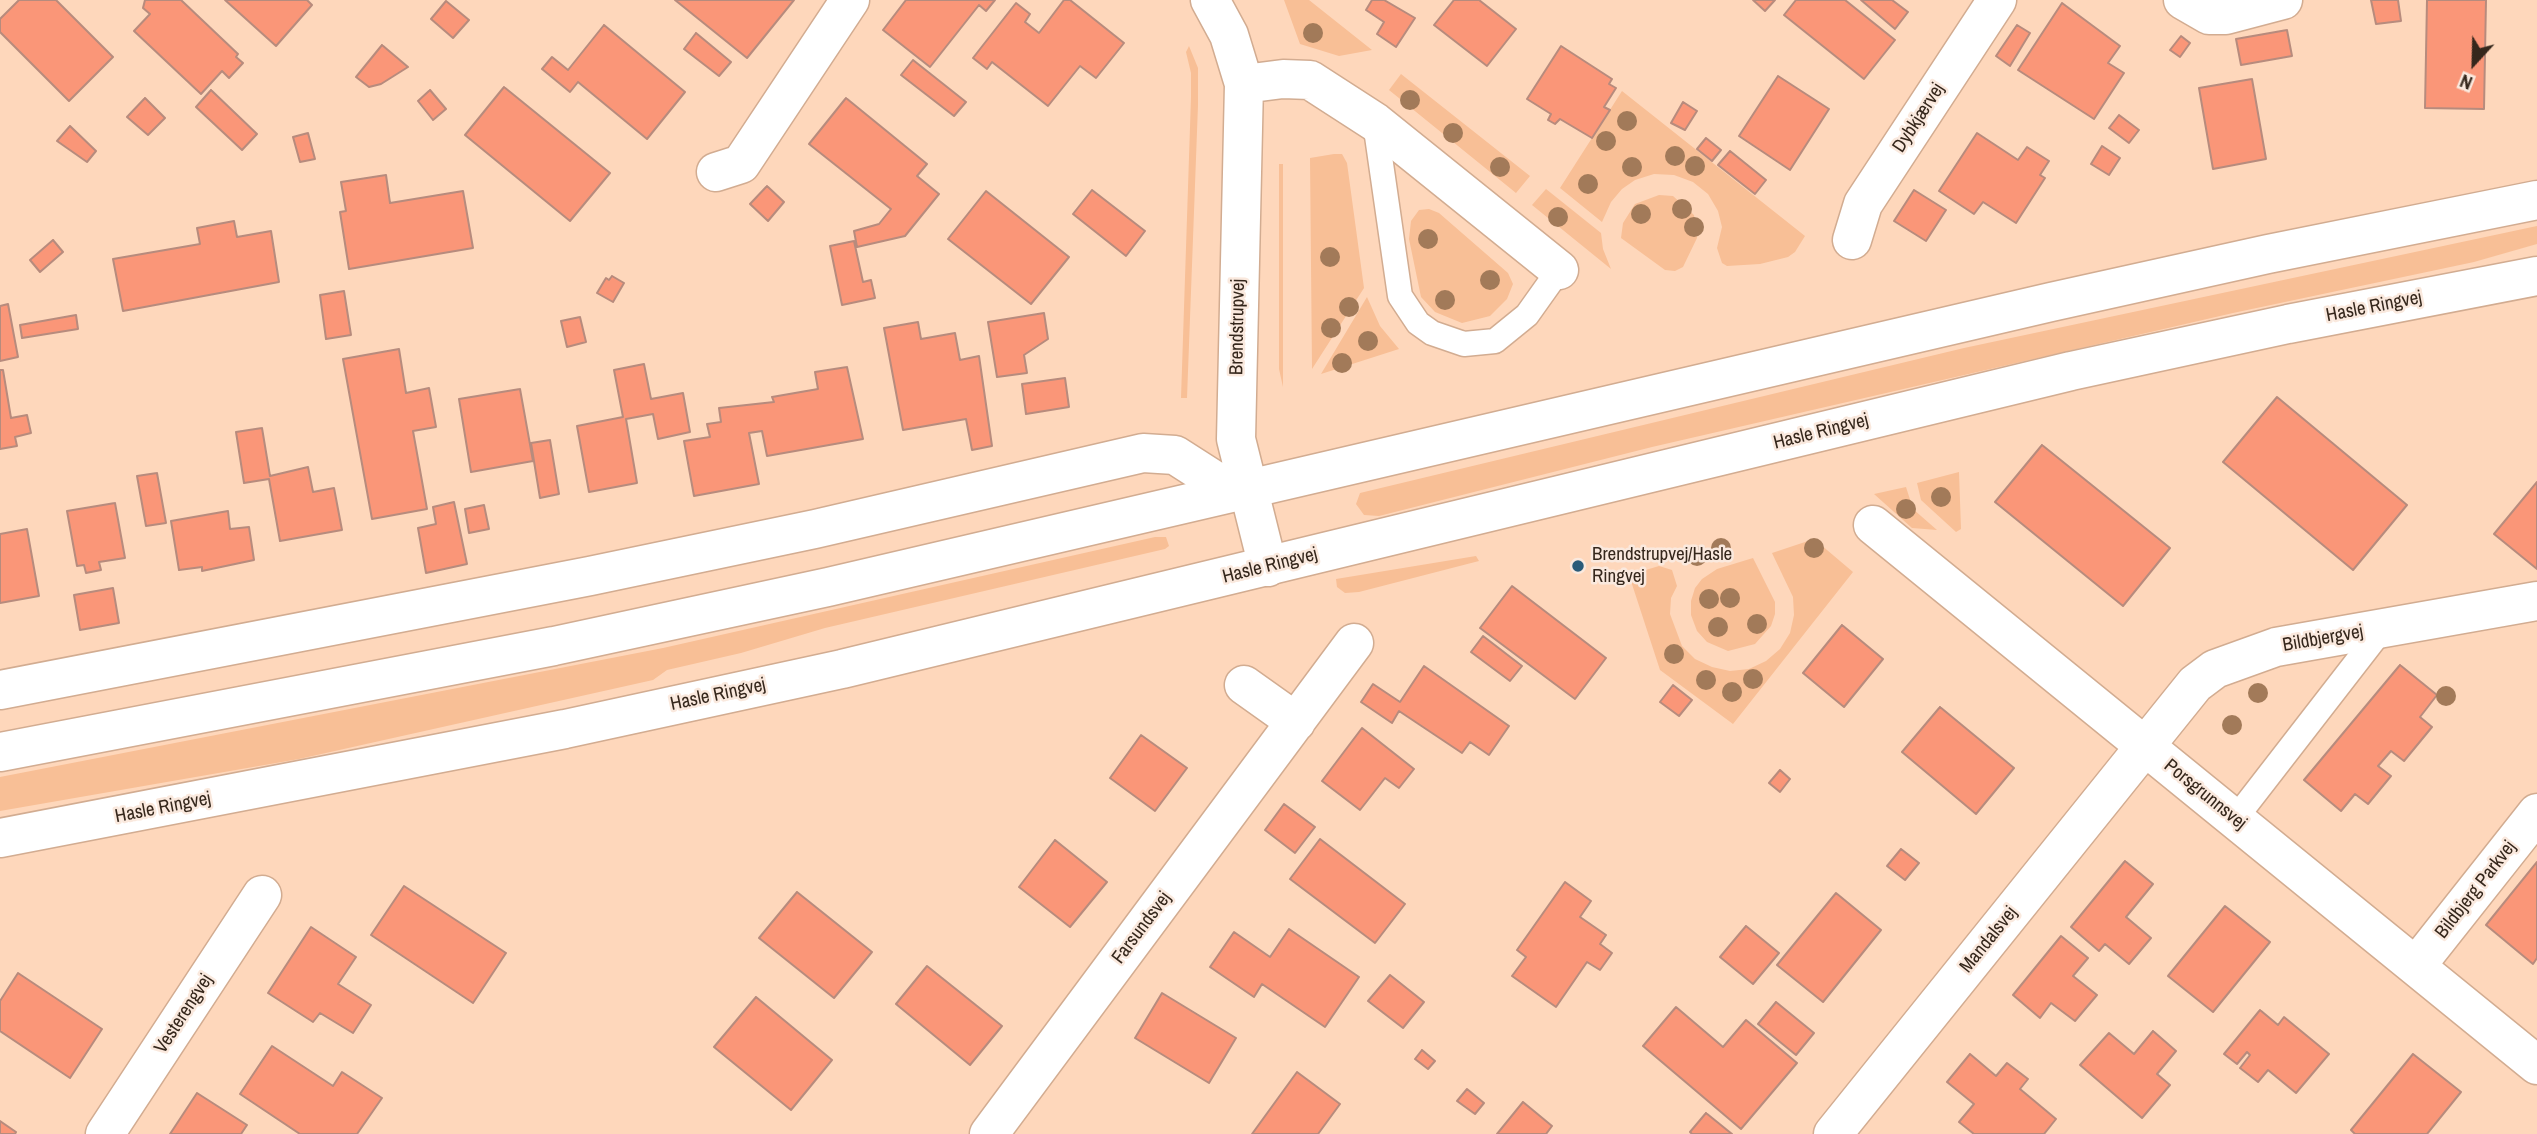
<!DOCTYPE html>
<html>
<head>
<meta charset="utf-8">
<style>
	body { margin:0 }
	#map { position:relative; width:2537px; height:1134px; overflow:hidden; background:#fed7bb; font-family:"Archivo Narrow",sans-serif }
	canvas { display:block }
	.north { position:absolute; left:2439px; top:28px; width:70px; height:70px; -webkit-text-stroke:5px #fae9de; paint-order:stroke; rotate:202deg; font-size:19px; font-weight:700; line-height:28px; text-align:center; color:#35271c }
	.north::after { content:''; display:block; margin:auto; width:24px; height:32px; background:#35271c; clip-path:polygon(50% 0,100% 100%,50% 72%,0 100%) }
</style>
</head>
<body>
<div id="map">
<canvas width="2537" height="1134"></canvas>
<div class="north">N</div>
</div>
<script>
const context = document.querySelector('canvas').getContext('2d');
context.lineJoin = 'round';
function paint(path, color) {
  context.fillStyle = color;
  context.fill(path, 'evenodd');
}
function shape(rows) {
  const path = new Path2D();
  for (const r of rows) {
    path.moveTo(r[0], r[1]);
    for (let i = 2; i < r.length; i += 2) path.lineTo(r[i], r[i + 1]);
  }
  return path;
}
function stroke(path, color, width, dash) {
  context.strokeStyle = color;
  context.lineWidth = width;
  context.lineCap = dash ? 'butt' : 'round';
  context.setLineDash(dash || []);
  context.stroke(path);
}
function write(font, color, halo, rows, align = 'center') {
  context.font = font + ' "Archivo Narrow",sans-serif';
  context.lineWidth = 5;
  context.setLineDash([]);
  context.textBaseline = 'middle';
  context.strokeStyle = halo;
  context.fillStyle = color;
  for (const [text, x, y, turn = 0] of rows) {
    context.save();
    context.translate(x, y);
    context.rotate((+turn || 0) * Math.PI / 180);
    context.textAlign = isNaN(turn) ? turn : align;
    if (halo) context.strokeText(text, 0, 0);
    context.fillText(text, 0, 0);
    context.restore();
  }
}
paint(shape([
	[1284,0,1309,0,1372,50,1339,56,1300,44],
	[1189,46,1198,68,1198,105,1187,398,1181,398,1191,97,1191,73,1186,52],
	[1401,74,1530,176,1516,193,1389,90],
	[1622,91,1805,236,1795,252,1788,257,1760,264,1727,266,1722,263,1717,248,1722,227,1718,211,1708,194,1693,182,1674,175,1654,174,1635,180,1622,189,1611,202,1602,222,1560,188],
	[1334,154,1342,154,1347,163,1364,288,1312,369,1310,158],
	[1279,164,1283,164,1283,387,1279,369],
	[1546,189,1601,233,1603,249,1611,269,1532,205],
	[1659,195,1673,196,1694,215,1697,238,1683,267,1675,271,1665,270,1621,238,1623,223,1635,204],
	[1429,209,1439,213,1508,273,1513,284,1507,299,1490,316,1462,323,1435,312,1421,297,1409,239,1411,221,1419,210],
	[2537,226,2537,244,2474,262,2233,313,1652,447,1379,516,1364,515,1356,504,1360,493,1964,348],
	[1367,297,1380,326,1399,349,1321,374],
	[1959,472,1961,529,1956,532,1921,500,1917,483],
	[1906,487,1913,509,1937,530,1912,528,1874,494],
	[1155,537,1166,537,1169,546,1165,549,825,628,741,653,667,670,653,680,299,759,0,811,0,777,663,648],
	[1814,539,1853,572,1733,724,1660,670,1629,575,1659,566,1672,570,1677,586,1671,598,1670,614,1682,646,1695,659,1712,667,1730,671,1749,669,1766,661,1780,649,1790,633,1794,615,1793,597,1772,553],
	[1476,556,1479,561,1359,592,1345,593,1337,587,1336,579],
	[1753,558,1775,602,1775,614,1771,626,1755,644,1728,651,1707,642,1697,631,1691,615,1691,601,1695,588,1702,579,1717,569]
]), '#f8bf96');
const building = shape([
	[19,0,56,0,113,57,69,101,0,32,0,19,19,0],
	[145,0,181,0,238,54,236,57,243,63,229,78,222,71,201,94,134,31,150,14,143,8,145,0],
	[225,0,307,0,312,5,276,46,225,0],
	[675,0,794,0,747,58,675,0],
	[906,0,995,0,986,11,979,5,930,67,883,30,906,0],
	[1064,0,1070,0,1124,43,1096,78,1080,66,1048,106,992,62,987,69,973,58,1016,3,1030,14,1025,22,1039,33,1064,0],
	[1372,0,1384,0,1415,18,1396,47,1377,34,1384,22,1366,10,1372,0],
	[1454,0,1479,0,1516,29,1487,66,1434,25,1454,0],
	[1753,0,1775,0,1765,11,1753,0],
	[1796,0,1845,0,1895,40,1864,79,1784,15,1796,0],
	[1861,0,1892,0,1908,12,1895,29,1861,0],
	[2371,0,2398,0,2401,21,2376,24,2371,0],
	[2427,0,2486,0,2484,109,2425,108,2427,0],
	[446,1,469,20,453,38,431,19,446,1],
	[2062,3,2120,46,2108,63,2124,73,2094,119,2018,70,2062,3],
	[604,25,685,92,647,139,578,82,570,92,542,69,552,57,568,70,604,25],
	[2017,25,2030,33,2010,66,1996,56,2017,25],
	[2287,30,2292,56,2241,65,2236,39,2287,30],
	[696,33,731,62,719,76,684,49,696,33],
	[2181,36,2190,43,2180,57,2170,50,2181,36],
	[382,45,408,67,381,84,369,87,356,77,382,45],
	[1561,46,1612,79,1609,84,1616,88,1604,107,1610,110,1592,138,1560,119,1555,124,1548,120,1551,114,1527,99,1561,46],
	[913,60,966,102,954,116,901,75,913,60],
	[1778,76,1829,109,1790,170,1739,136,1778,76],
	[2252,79,2266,159,2213,169,2199,88,2252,79],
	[504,87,610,173,570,221,465,135,504,87],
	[211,90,257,134,242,150,196,107,211,90],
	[430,90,446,109,433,120,418,101,430,90],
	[145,98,165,118,148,135,127,117,145,98],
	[846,98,927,164,917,176,939,194,905,236,857,247,854,231,879,224,891,209,809,144,846,98],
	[1683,102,1697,111,1685,130,1671,123,1683,102],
	[2119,115,2139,130,2129,143,2109,128,2119,115],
	[70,126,96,151,87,162,57,141,70,126],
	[308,133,315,159,300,162,293,137,308,133],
	[1977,133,2018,160,2027,147,2049,161,2040,175,2045,178,2016,223,1983,202,1974,214,1939,191,1977,133],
	[1706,138,1721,150,1712,161,1697,149,1706,138],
	[2102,146,2120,158,2109,175,2091,164,2102,146],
	[1730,151,1766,180,1755,194,1718,165,1730,151],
	[386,175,390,203,463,191,473,248,349,269,340,212,346,211,341,182,386,175],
	[767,186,784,202,768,221,750,204,767,186],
	[1092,190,1145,231,1126,256,1073,214,1092,190],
	[1914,190,1946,210,1926,241,1894,221,1914,190],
	[986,191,1069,257,1031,304,948,239,986,191],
	[234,221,237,237,271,231,279,282,123,311,113,259,200,244,197,228,234,221],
	[53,240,63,252,40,272,30,260,53,240],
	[854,241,863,282,871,280,875,298,842,305,830,246,854,241],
	[612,276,624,283,613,302,597,293,606,278,609,280,612,276],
	[344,291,351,335,326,339,320,295,344,291],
	[8,304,18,357,0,361,0,306,8,304],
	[1044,313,1048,339,1024,355,1027,373,997,377,988,322,1044,313],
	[76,315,78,329,22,338,20,325,76,315],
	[580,317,586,342,567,347,561,321,580,317],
	[918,322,921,339,955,333,960,360,979,356,992,446,972,450,966,419,903,430,884,328,918,322],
	[399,349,406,393,429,388,436,427,413,431,427,509,372,519,343,359,399,349],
	[644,364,651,399,683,393,690,432,658,439,653,414,626,419,637,483,589,492,577,426,623,417,614,370,644,364],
	[847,367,863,439,767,456,762,431,749,433,759,484,694,496,684,441,710,437,707,424,721,422,719,408,774,402,772,397,818,389,815,372,847,367],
	[0,370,3,370,11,418,27,415,31,433,15,437,17,446,0,449,0,370],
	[1065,378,1069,407,1026,414,1022,384,1065,378],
	[520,389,533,461,471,472,459,399,520,389],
	[2277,397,2407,505,2353,570,2223,462,2277,397],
	[262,428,270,476,308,467,313,492,334,488,342,530,280,541,269,479,244,483,236,432,262,428],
	[550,440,559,494,540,498,531,443,550,440],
	[2042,445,2170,548,2123,606,1995,502,2042,445],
	[157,473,166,523,146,526,137,476,157,473],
	[2537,482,2537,569,2494,534,2537,482],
	[454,502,467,564,426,573,418,528,436,524,433,507,454,502],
	[115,503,125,558,99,562,101,570,86,573,84,565,77,566,67,511,115,503],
	[484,505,489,529,469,533,465,509,484,505],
	[228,511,230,529,249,527,254,560,202,571,202,567,179,570,171,521,228,511],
	[27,529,39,596,0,603,0,534,27,529],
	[1512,586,1606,658,1575,699,1480,628,1512,586],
	[113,588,119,623,80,630,74,595,113,588],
	[1842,625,1883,659,1844,707,1803,673,1842,625],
	[1483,636,1522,666,1510,681,1471,652,1483,636],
	[2400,665,2437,695,2420,717,2432,727,2404,761,2391,751,2378,766,2391,776,2368,804,2355,794,2341,811,2304,780,2400,665],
	[1424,666,1509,726,1489,755,1470,742,1462,753,1399,711,1392,723,1361,702,1373,684,1400,702,1424,666],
	[1673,685,1692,700,1679,716,1660,702,1673,685],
	[1940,707,2014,768,1976,814,1902,752,1940,707],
	[1362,728,1414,769,1399,788,1385,778,1360,810,1322,781,1362,728],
	[1141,735,1187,768,1155,811,1110,778,1141,735],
	[1780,770,1790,779,1780,792,1769,783,1780,770],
	[1284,804,1315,827,1295,853,1265,830,1284,804],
	[1320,839,1405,904,1375,943,1290,879,1320,839],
	[1055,840,1107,882,1070,927,1019,887,1055,840],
	[1901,849,1919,863,1905,880,1887,866,1901,849],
	[2125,861,2153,884,2126,917,2151,938,2129,964,2105,944,2099,951,2071,927,2125,861],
	[2537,862,2537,958,2533,964,2486,925,2537,862],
	[1565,882,1591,901,1580,917,1606,935,1600,944,1612,953,1600,970,1587,962,1556,1007,1512,976,1526,957,1517,950,1565,882],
	[404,886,506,953,473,1003,371,935,404,886],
	[797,892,872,952,834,998,759,938,797,892],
	[1836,893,1881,930,1823,1002,1777,965,1836,893],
	[2225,906,2270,942,2213,1012,2168,976,2225,906],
	[1746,926,1779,953,1753,984,1720,957,1746,926],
	[311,927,356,957,338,984,371,1005,353,1033,320,1013,313,1022,268,993,311,927],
	[1289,929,1359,977,1325,1027,1262,984,1254,997,1210,967,1234,932,1270,957,1289,929],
	[2061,936,2088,958,2073,976,2097,995,2075,1021,2051,1003,2040,1018,2013,995,2061,936],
	[927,966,1002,1026,970,1065,896,1004,927,966],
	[18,973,102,1029,70,1078,0,1031,0,1001,18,973],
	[1390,975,1424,1002,1403,1028,1368,1001,1390,975],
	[1162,993,1236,1038,1209,1083,1135,1038,1162,993],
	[756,997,832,1060,791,1110,714,1047,756,997],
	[1776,1002,1814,1033,1796,1055,1758,1024,1776,1002],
	[1676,1007,1723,1047,1746,1020,1797,1063,1741,1129,1643,1046,1676,1007],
	[2260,1010,2278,1025,2284,1017,2329,1054,2296,1093,2268,1070,2258,1082,2240,1068,2250,1055,2247,1052,2237,1064,2224,1054,2260,1010],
	[2153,1031,2176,1051,2157,1074,2170,1085,2142,1118,2080,1065,2109,1033,2134,1054,2153,1031],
	[272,1046,333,1086,342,1072,382,1098,357,1134,300,1134,240,1094,272,1046],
	[1422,1050,1435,1061,1428,1069,1415,1059,1422,1050],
	[1970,1054,1996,1076,2007,1063,2028,1079,2020,1089,2056,1119,2044,1134,1974,1134,1959,1122,1974,1104,1947,1082,1970,1054],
	[2413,1054,2461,1092,2427,1134,2355,1134,2351,1130,2413,1054],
	[1297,1072,1340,1104,1318,1134,1252,1134,1297,1072],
	[1467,1089,1484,1103,1475,1114,1457,1101,1467,1089],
	[197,1093,247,1125,241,1134,170,1134,197,1093],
	[1523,1102,1552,1126,1546,1134,1497,1134,1523,1102],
	[1706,1113,1732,1134,1692,1134,1690,1132,1706,1113],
	[0,1121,16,1132,15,1134,0,1134,0,1121]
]);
paint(building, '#fa9678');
stroke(building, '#b78b7d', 2);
const lane = shape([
	[1375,122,1400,296,1418,323,1432,333,1464,344,1495,341,1527,315,1559,270],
	[2235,819,2383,628]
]);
const street = shape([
	[1210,0,1229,35,1244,84,1236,439,1268,567],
	[2183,0,2209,15,2226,15,2283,0],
	[1244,84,1283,79,1310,80,1375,122,1559,270],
	[716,172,741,164,850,0],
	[1852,240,1863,204,1997,0],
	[1873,525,2537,1065],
	[1244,685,1296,722],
	[0,690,590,576,815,529,1143,453,1175,455,1225,487,1249,491],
	[2416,966,2537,813],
	[105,1134,262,895],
	[989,1134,1354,643],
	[1833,1134,2195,684,2215,669,2276,647,2537,601]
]);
const secondary = shape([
	[0,752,554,646,828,587,2051,302,2268,254,2537,200],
	[0,838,565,729,842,669,2071,371,2288,324,2537,276]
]);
stroke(lane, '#d2ac91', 27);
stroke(street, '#d2ac91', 41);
stroke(secondary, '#d2ac91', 41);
stroke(lane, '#fff', 24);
stroke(street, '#fff', 38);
stroke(secondary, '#fff', 38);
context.fillStyle = '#a27a59';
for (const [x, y] of [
	[1313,33],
	[1410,100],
	[1627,121],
	[1453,133],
	[1606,141],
	[1675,156],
	[1695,166],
	[1500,167],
	[1632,167],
	[1588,184],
	[1682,209],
	[1641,214],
	[1558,217],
	[1694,227],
	[1428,239],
	[1330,257],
	[1490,280],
	[1445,300],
	[1349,307],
	[1331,328],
	[1368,341],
	[1342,363],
	[1941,497],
	[1906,509],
	[1721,548],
	[1814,548],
	[1697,556],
	[1730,598],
	[1709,599],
	[1757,624],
	[1718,627],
	[1674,654],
	[1753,679],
	[1706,680],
	[1732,692],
	[2258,693],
	[2446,696],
	[2232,725]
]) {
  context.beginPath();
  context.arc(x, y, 10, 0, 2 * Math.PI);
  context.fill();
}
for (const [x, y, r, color] of [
	[1578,566,7,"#2a5b79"]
]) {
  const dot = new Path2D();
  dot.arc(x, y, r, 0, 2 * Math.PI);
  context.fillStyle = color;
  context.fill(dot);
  stroke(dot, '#fae9de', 2.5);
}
write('19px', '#35271c', '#fae9de', [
	["Dybkjærvej",1919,118,-57],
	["Hasle Ringvej",2374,307,-11],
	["Brendstrupvej",1238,327,-89],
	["Hasle Ringvej",1821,432,-14],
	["Hasle Ringvej",1270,566,-14],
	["Bildbjergvej",2323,639,-10],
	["Hasle Ringvej",718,695,-12],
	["Porsgrunnsvej",2205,795,39],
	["Hasle Ringvej",163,808,-11],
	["Bildbjerg Parkvej",2476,890,-52],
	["Farsundsvej",1142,928,-53],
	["Mandalsvej",1989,940,-51],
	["Vesterengvej",184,1014,-57]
]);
write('19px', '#35271c', '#fae9de', [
	["Brendstrupvej/Hasle",1592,555],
	["Ringvej",1592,577]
], 'left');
</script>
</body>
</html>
